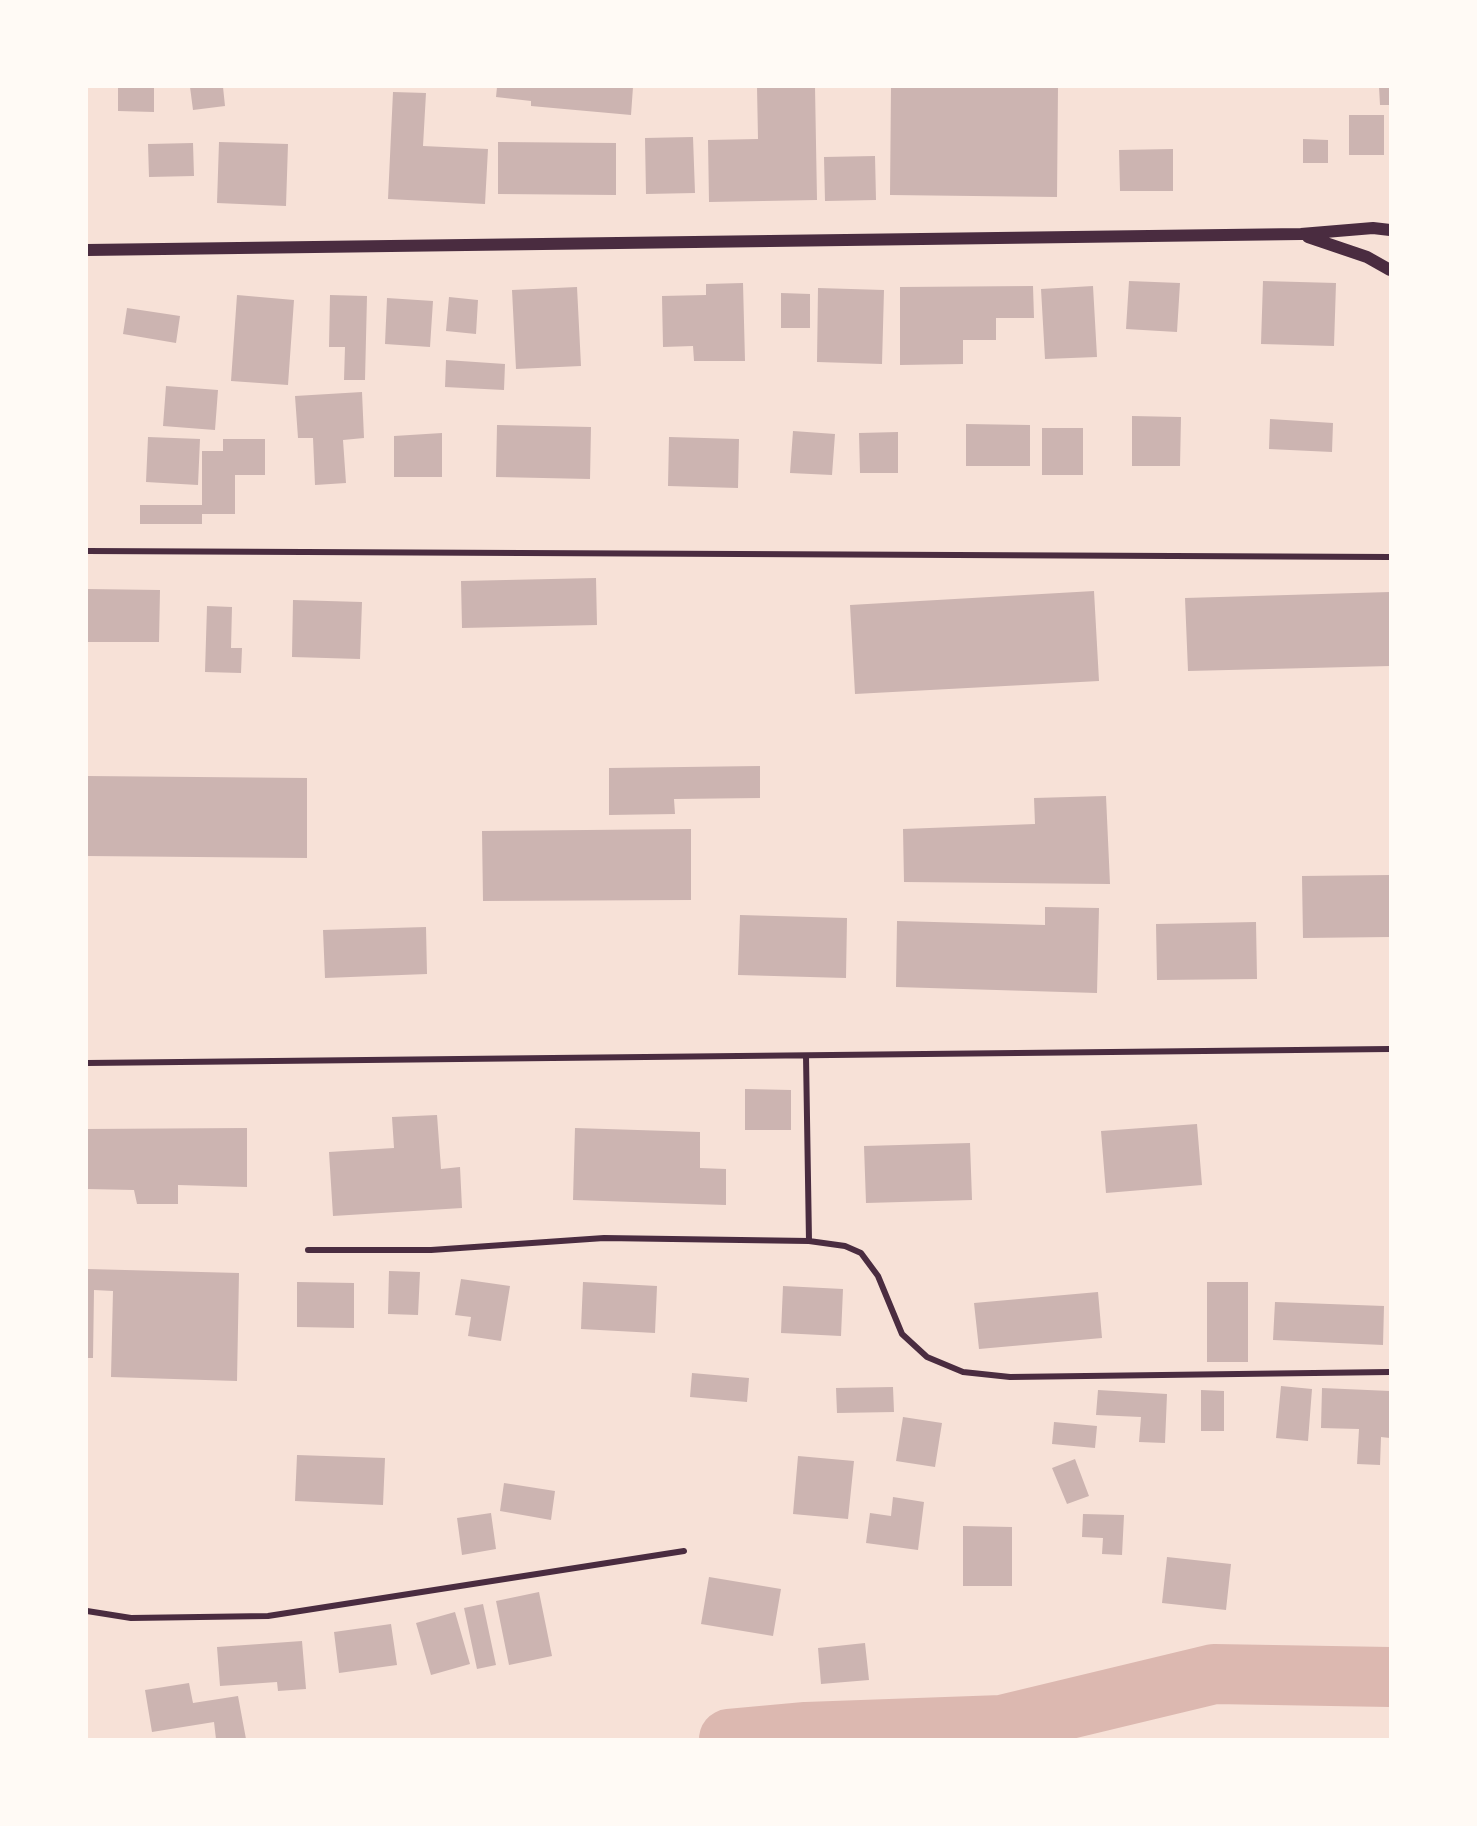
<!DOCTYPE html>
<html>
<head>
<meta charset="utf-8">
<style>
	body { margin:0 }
	#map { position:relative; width:1477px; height:1826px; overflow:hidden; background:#f7e1d7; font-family:Overpass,sans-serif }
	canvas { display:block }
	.frame { position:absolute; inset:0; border:88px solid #fffaf5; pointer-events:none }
</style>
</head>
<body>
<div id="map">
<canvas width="1477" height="1826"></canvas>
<div class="frame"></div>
</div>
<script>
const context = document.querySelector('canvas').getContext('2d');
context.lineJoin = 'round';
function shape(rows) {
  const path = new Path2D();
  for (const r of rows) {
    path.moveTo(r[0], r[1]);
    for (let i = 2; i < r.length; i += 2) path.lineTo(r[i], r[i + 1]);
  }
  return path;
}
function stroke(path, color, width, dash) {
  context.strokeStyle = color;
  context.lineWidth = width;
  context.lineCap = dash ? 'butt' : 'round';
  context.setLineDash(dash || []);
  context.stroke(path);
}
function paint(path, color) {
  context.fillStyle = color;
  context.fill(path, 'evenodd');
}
stroke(shape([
	[729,1739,806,1732,1002,1725,1214,1674,1390,1677]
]), '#dcb8b0', 60);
paint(shape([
	[118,87,154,87,154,112,118,111],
	[190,87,223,87,225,106,193,110],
	[497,87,633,87,631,115,531,106,531,101,496,97],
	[757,87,815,87,817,200,709,202,708,140,758,139],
	[891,87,1058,87,1057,197,890,195],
	[1379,87,1390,87,1390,105,1380,105],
	[393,92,426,93,423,146,488,149,485,204,388,199],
	[1349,115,1384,115,1384,155,1349,155],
	[693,137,695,193,646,194,645,138],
	[1303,139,1328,140,1328,163,1303,163],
	[219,142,288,144,286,206,217,203],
	[498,142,616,143,616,195,498,194],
	[193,143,194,176,149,177,148,144],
	[1173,149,1173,191,1120,191,1119,150],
	[875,156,876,200,825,201,824,157],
	[1129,281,1180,283,1177,332,1126,329],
	[1263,281,1336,283,1334,346,1261,344],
	[743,283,745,361,694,361,693,346,663,347,662,296,706,295,706,284],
	[1033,286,1034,318,996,318,996,340,963,340,963,364,900,365,900,287],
	[1093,286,1097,357,1045,359,1041,289],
	[577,287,581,366,516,369,512,290],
	[818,288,884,290,882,364,817,362],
	[781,293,810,294,810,328,781,328],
	[237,295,294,300,288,385,231,381],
	[330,295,367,296,365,380,344,380,345,347,329,347],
	[449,297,478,300,476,334,446,331],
	[387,298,433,301,430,347,385,344],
	[127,308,180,316,176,343,123,334],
	[446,360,505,364,504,390,445,387],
	[166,386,218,390,215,430,163,426],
	[362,392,364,438,343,440,346,483,315,485,313,438,298,438,295,396],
	[1132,416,1181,417,1180,466,1132,466],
	[1270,419,1333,423,1332,452,1269,449],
	[966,424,1030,425,1030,466,966,466],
	[497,425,591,427,590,479,496,477],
	[1042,428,1083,428,1083,475,1042,475],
	[793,431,835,434,832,475,790,473],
	[898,432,898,473,860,473,859,433],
	[442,433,442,477,394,477,394,436],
	[148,437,200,439,198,485,146,482],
	[669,437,739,439,738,488,668,486],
	[223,439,265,439,265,475,235,475,235,514,202,514,202,524,140,524,140,505,202,505,202,451,223,451],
	[596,578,597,625,462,628,461,581],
	[87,589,160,590,159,642,87,642],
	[1094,591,1099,681,855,694,850,605],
	[1390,592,1390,666,1188,671,1185,598],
	[293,600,362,602,360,659,292,657],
	[207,606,232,607,231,648,242,648,241,673,205,672],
	[760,766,760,798,674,799,675,814,609,815,609,768],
	[87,776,307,778,307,858,87,856],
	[1106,796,1110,884,904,882,903,829,1035,824,1034,798],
	[691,829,691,900,483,901,482,831],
	[1390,875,1390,937,1303,938,1302,876],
	[1045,907,1099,908,1097,993,896,987,897,921,1045,925],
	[740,915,847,918,846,978,738,975],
	[1256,922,1257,979,1157,980,1156,924],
	[426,927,427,974,325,978,323,930],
	[745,1089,791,1090,791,1130,745,1130],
	[437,1115,441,1169,460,1167,462,1208,333,1216,329,1152,394,1148,392,1117],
	[1197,1124,1202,1185,1106,1193,1101,1131],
	[247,1128,247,1187,178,1185,178,1204,137,1204,134,1190,87,1189,87,1129],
	[575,1128,700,1132,700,1168,726,1169,726,1205,573,1200],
	[970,1143,972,1200,866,1203,864,1146],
	[87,1269,239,1273,237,1381,111,1377,113,1291,94,1290,93,1358,87,1358],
	[389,1271,420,1272,418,1315,388,1314],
	[461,1279,510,1286,501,1341,468,1336,471,1317,455,1315],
	[297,1282,354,1283,354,1328,297,1327],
	[583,1282,657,1286,655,1333,581,1329],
	[1207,1282,1248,1282,1248,1362,1207,1362],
	[783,1286,843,1289,841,1336,781,1333],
	[1098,1292,1102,1338,979,1349,974,1303],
	[1275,1302,1384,1306,1383,1345,1273,1340],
	[692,1373,749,1378,747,1402,690,1397],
	[1281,1386,1312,1389,1308,1441,1276,1438],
	[893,1387,894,1412,837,1413,836,1388],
	[1322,1388,1390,1391,1390,1438,1381,1437,1380,1465,1357,1464,1359,1429,1321,1428],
	[1098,1390,1167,1394,1165,1443,1139,1442,1141,1417,1096,1415],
	[1201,1390,1224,1391,1224,1431,1201,1431],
	[903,1417,942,1423,935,1467,896,1461],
	[1054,1422,1097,1426,1095,1448,1052,1444],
	[297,1455,385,1458,383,1505,295,1501],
	[798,1456,854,1461,848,1519,793,1514],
	[1075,1459,1089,1496,1067,1504,1052,1468],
	[504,1483,555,1491,551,1520,500,1511],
	[893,1497,924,1502,918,1550,866,1543,870,1513,891,1516],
	[491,1513,496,1549,462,1555,457,1518],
	[1083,1514,1124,1515,1122,1555,1102,1554,1103,1538,1082,1537],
	[963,1526,1012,1527,1012,1586,963,1586],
	[1167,1557,1231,1564,1226,1610,1162,1603],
	[709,1577,781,1589,773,1636,701,1624],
	[539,1592,552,1656,509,1665,496,1601],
	[483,1604,496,1665,477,1669,464,1608],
	[455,1612,470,1664,431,1675,416,1623],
	[391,1624,397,1665,339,1673,334,1632],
	[302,1641,306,1689,278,1691,277,1682,220,1686,217,1647],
	[865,1643,869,1680,821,1684,818,1648],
	[189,1683,193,1703,238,1696,246,1739,216,1739,214,1722,152,1732,145,1690]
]), '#ccb4b1');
stroke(shape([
	[87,551,1390,557],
	[806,1056,809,1241],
	[87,1063,1390,1049],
	[308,1250,431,1250,604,1238,809,1241,845,1246,861,1253,878,1276,902,1334,927,1357,963,1372,1010,1377,1390,1372],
	[87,1611,131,1618,268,1616,684,1551]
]), '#4a2c40', 6);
stroke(shape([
	[1308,237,1367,257,1390,270],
	[87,250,1301,234,1373,228,1390,230]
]), '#4a2c40', 12);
</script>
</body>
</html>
